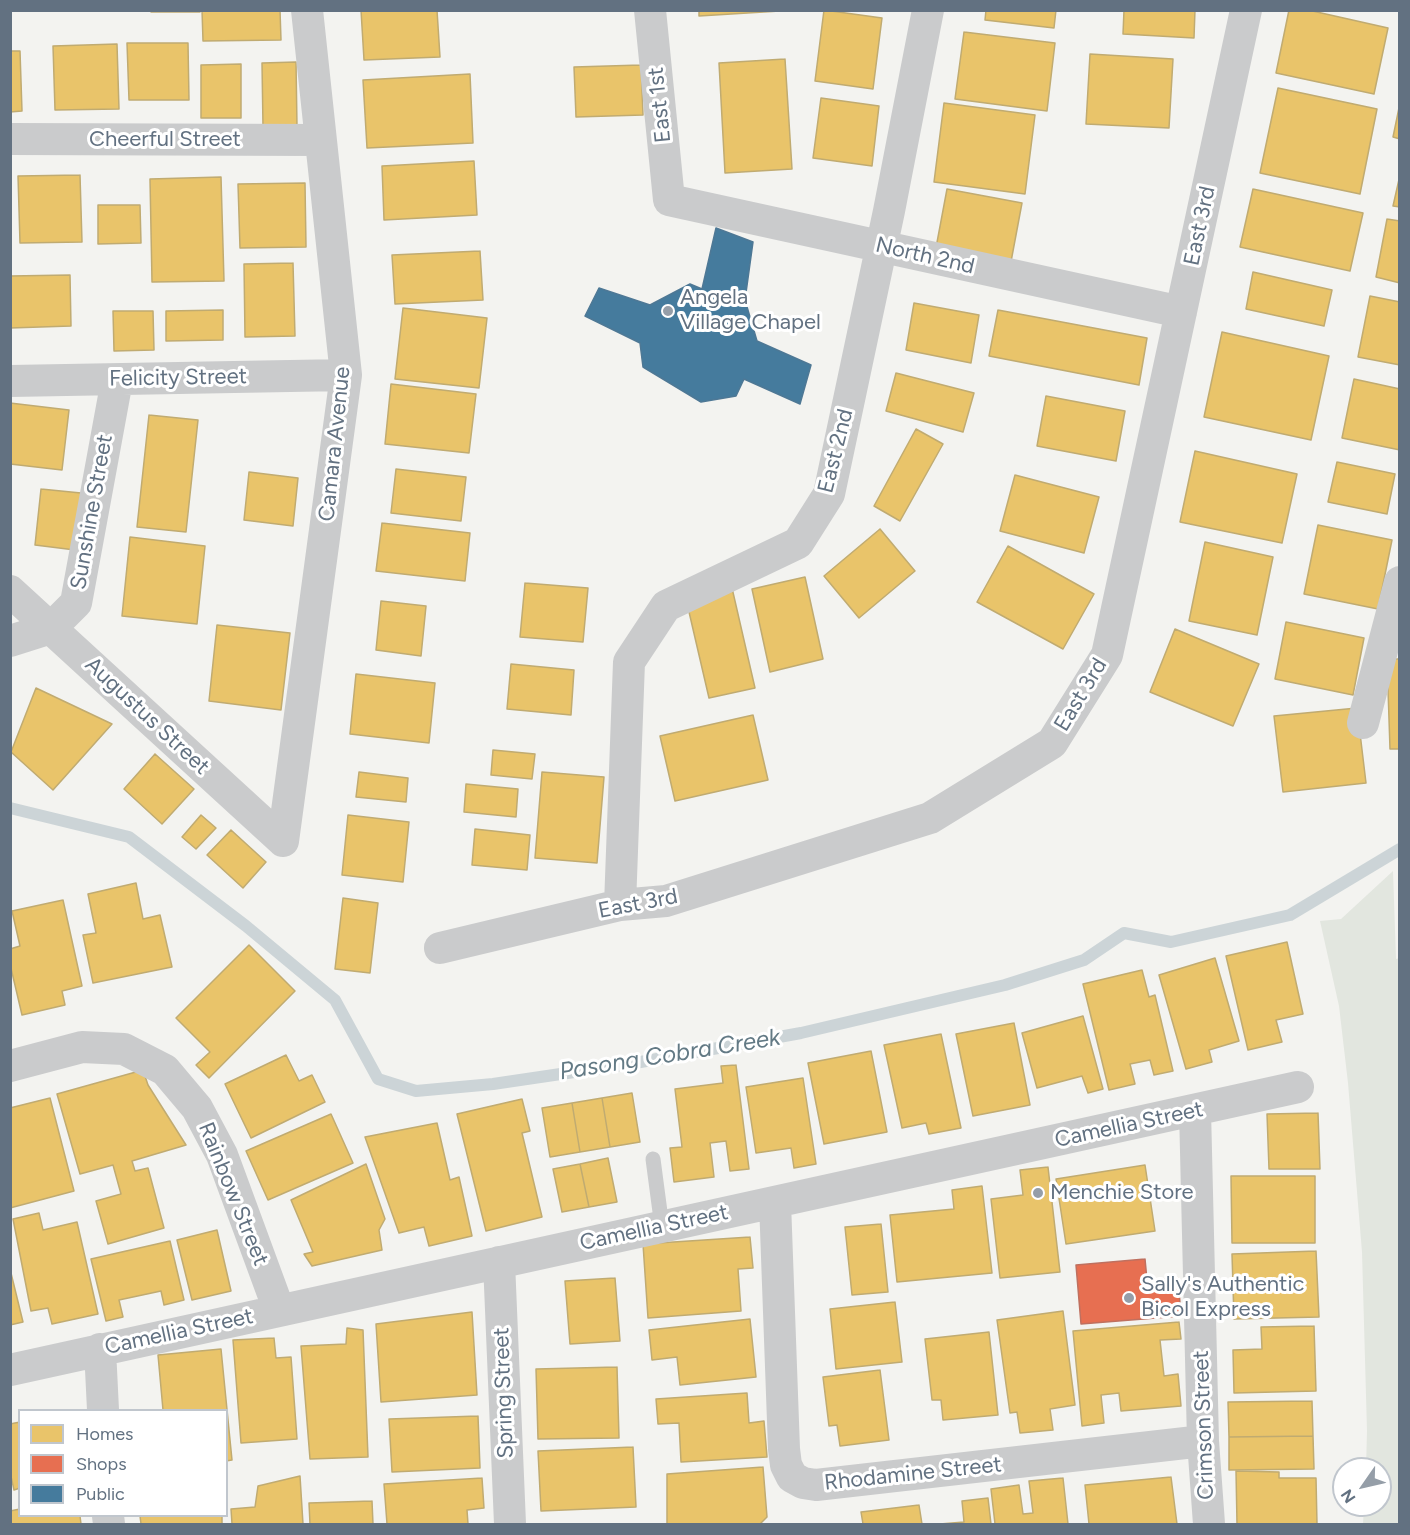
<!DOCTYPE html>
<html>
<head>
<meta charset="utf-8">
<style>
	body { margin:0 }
	#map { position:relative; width:1410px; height:1535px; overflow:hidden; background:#f3f3f0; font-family:Figtree,sans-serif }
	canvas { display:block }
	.frame { position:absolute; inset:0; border:12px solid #627181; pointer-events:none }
	.legend { position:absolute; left:18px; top:1409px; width:210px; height:108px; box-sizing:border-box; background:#fff; border:2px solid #c0c6cd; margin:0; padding:8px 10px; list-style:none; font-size:18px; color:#627181 }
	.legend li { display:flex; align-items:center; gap:12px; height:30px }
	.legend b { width:30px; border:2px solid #c0c6cd }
	.north { position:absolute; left:1332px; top:1457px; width:60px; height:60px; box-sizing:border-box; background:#fff; border:2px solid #c0c6cd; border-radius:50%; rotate:236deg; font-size:16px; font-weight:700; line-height:24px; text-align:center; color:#627181 }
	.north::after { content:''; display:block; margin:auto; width:21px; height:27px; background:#959ea8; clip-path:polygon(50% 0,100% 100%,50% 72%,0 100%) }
</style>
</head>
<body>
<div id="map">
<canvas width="1410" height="1535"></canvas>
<div class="frame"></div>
<ul class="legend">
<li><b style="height:16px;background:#e9c46a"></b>Homes</li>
<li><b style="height:16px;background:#e76f51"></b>Shops</li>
<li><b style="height:16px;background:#457b9d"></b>Public</li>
</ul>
<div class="north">N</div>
</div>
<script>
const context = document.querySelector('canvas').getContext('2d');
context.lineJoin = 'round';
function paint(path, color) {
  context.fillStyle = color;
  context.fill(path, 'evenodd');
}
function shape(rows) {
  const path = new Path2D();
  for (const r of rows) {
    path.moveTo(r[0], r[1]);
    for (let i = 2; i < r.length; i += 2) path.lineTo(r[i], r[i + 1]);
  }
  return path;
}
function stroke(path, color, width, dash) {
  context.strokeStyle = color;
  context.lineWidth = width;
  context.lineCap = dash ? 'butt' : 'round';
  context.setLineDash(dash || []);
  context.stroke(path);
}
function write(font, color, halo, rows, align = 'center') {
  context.font = font + ' Figtree,sans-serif';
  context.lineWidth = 6;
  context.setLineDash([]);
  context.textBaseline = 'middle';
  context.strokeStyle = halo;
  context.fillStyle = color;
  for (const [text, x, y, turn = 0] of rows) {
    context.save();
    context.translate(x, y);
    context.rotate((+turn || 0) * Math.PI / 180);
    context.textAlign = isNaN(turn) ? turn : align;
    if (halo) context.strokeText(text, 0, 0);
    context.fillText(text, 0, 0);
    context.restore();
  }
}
paint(shape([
	[1393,871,1396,959,1400,958,1400,1524,1363,1524,1364,1505,1380,1505,1380,1469,1366,1469,1367,1431,1362,1252,1348,1083,1339,1006,1320,921,1341,919]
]), '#e2e6df');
const homes = shape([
	[151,10,200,10,200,12,151,12,151,10],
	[202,10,280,10,281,40,203,41,202,10],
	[361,10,437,10,440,57,364,60,361,10],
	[699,10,780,10,780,11,699,16,699,10],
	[824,10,882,18,873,89,815,81,824,10],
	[986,10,1056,10,1054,28,985,20,986,10],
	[1124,10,1195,10,1194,38,1123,34,1124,10],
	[1289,10,1308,10,1388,28,1374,94,1276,73,1289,10],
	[964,32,1055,43,1047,111,955,99,964,32],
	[127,43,188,43,189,100,129,100,127,43],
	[117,44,119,109,55,110,53,46,117,44],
	[10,51,20,51,22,111,10,112,10,51],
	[1090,54,1173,59,1169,128,1086,124,1090,54],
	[785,59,792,169,725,173,719,63,785,59],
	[296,62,297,127,263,127,262,63,296,62],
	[241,64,241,118,201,118,201,65,241,64],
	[641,65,643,115,576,117,574,67,641,65],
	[470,74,473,143,367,148,363,80,470,74],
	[1278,88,1377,109,1360,194,1260,173,1278,88],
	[821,98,879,106,872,166,813,158,821,98],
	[944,103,1035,115,1025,194,934,182,944,103],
	[1400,103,1400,139,1393,137,1400,103],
	[474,161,477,215,384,220,382,166,474,161],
	[80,175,82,242,20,243,18,176,80,175],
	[1400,175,1400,207,1393,206,1400,175],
	[221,177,224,281,152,282,150,179,221,177],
	[305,183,306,247,240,248,238,184,305,183],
	[947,189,1022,203,1010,267,935,253,947,189],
	[1253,189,1363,213,1350,271,1240,247,1253,189],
	[98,205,140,205,141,243,98,244,98,205],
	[1387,219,1400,221,1400,283,1376,277,1387,219],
	[480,251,483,300,395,304,392,255,480,251],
	[293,263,295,336,245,337,244,264,293,263],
	[1253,272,1332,290,1324,326,1246,309,1253,272],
	[70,275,71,326,10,328,10,276,70,275],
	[1370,296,1400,302,1400,365,1358,357,1370,296],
	[914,303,979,315,971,363,906,350,914,303],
	[403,308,487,318,479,388,395,379,403,308],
	[223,310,223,340,166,341,166,311,223,310],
	[998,310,1147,338,1139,385,989,356,998,310],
	[113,311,153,311,154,350,114,351,113,311],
	[1222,332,1329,356,1311,440,1204,417,1222,332],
	[896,373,974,393,963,432,886,411,896,373],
	[1354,379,1400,389,1400,450,1342,438,1354,379],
	[391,384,476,394,469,453,385,444,391,384],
	[1046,396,1125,411,1116,461,1037,446,1046,396],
	[10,403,69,410,62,470,10,464,10,403],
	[149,415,198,420,186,532,137,527,149,415],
	[916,429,943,444,900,521,874,506,916,429],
	[1195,451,1297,474,1282,543,1180,522,1195,451],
	[1337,462,1395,474,1387,514,1328,502,1337,462],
	[396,469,466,477,461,521,391,513,396,469],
	[249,472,298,478,293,526,244,520,249,472],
	[1015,475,1099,497,1084,553,1000,531,1015,475],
	[41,489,81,493,75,550,35,545,41,489],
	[382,523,470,533,465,581,376,571,382,523],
	[1318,525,1392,540,1378,609,1304,594,1318,525],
	[880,529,915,571,859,618,824,576,880,529],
	[130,537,205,546,197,624,122,616,130,537],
	[1205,542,1273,557,1257,635,1189,621,1205,542],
	[1008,546,1094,594,1063,649,977,602,1008,546],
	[805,577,823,659,770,672,752,589,805,577],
	[525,583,588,588,583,642,520,637,525,583],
	[732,588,755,688,709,698,686,599,732,588],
	[381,601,426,606,421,656,376,650,381,601],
	[1286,622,1364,638,1353,695,1275,679,1286,622],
	[217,625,290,633,281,710,209,701,217,625],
	[1175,629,1259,664,1233,726,1150,692,1175,629],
	[1387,659,1400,659,1400,749,1390,749,1387,659],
	[511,664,574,670,571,715,507,709,511,664],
	[356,674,435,683,429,743,350,734,356,674],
	[36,688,112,724,53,790,11,752,36,688],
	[1357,708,1366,783,1283,792,1274,716,1357,708],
	[753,715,768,780,675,801,660,736,753,715],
	[493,750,535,754,532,779,491,775,493,750],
	[155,754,194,789,162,824,124,789,155,754],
	[359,772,408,778,406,802,356,797,359,772],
	[542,772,604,777,597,863,535,858,542,772],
	[466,784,518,789,516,817,464,812,466,784],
	[201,815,216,828,196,849,182,837,201,815],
	[348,815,409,822,403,882,342,875,348,815],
	[475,829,530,835,527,870,472,865,475,829],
	[231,830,266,862,243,888,207,855,231,830],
	[136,883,143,919,160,915,172,967,93,983,83,935,96,933,88,894,136,883],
	[343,898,378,903,370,973,335,969,343,898],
	[63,900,82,986,62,991,65,1005,22,1015,10,964,10,949,20,946,12,911,63,900],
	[1287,942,1303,1014,1276,1020,1282,1042,1248,1050,1226,956,1287,942],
	[249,945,295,991,209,1078,196,1065,210,1052,176,1018,249,945],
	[1215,958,1239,1041,1209,1050,1212,1062,1186,1069,1159,975,1215,958],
	[1142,970,1149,997,1155,995,1173,1071,1154,1075,1150,1060,1130,1064,1135,1084,1109,1090,1083,984,1142,970],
	[1083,1016,1103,1089,1088,1093,1082,1076,1037,1088,1022,1033,1083,1016],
	[1014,1023,1030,1105,973,1116,956,1034,1014,1023],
	[941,1034,961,1128,929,1134,926,1123,902,1128,884,1045,941,1034],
	[871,1051,887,1132,824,1144,808,1063,871,1051],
	[286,1055,299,1081,312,1075,325,1102,251,1138,225,1084,286,1055],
	[736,1065,749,1169,730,1171,726,1141,710,1143,714,1177,674,1182,670,1148,682,1147,675,1089,723,1083,721,1066,736,1065],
	[143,1070,148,1085,186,1145,132,1161,135,1171,148,1168,164,1228,108,1244,96,1201,121,1194,113,1165,80,1174,57,1094,143,1070],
	[803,1078,816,1164,794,1168,791,1148,756,1153,746,1087,803,1078],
	[632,1093,640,1142,610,1147,602,1098,632,1093],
	[50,1098,74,1191,10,1208,10,1108,50,1098],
	[602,1098,610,1147,580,1152,572,1103,602,1098],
	[522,1099,530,1131,522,1133,542,1217,486,1231,457,1114,522,1099],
	[572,1103,580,1152,550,1157,542,1108,572,1103],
	[1318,1113,1320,1169,1269,1169,1267,1114,1318,1113],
	[331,1114,353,1163,268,1200,246,1151,331,1114],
	[437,1123,450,1180,459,1177,472,1236,429,1246,424,1227,399,1233,365,1137,437,1123],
	[608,1158,617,1202,589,1207,580,1164,608,1158],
	[366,1164,385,1219,379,1230,382,1250,312,1266,304,1254,313,1252,291,1200,366,1164],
	[580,1164,589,1207,562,1212,553,1169,580,1164],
	[1145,1165,1155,1231,1066,1244,1056,1179,1145,1165],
	[1048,1167,1060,1272,1000,1278,991,1199,1023,1195,1020,1170,1048,1167],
	[1231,1176,1315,1176,1315,1243,1232,1243,1231,1176],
	[982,1186,992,1273,897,1282,890,1215,954,1209,952,1190,982,1186],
	[39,1213,43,1230,77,1222,98,1314,52,1324,48,1308,31,1311,13,1219,39,1213],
	[881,1224,888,1292,852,1295,845,1227,881,1224],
	[217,1230,231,1291,192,1300,177,1240,217,1230],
	[750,1237,753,1268,738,1269,741,1311,648,1318,643,1244,750,1237],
	[170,1241,184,1300,164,1305,161,1291,119,1300,123,1317,106,1321,91,1259,170,1241],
	[1316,1251,1319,1317,1234,1319,1232,1254,1316,1251],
	[10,1269,23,1322,10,1325,10,1269],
	[615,1278,620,1341,570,1344,565,1281,615,1278],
	[895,1302,902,1362,836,1369,830,1309,895,1302],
	[1063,1311,1075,1405,1050,1409,1053,1430,1020,1433,1017,1412,1010,1413,997,1320,1063,1311],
	[472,1312,477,1395,381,1402,376,1324,472,1312],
	[750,1319,756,1377,680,1385,677,1357,652,1360,649,1330,750,1319],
	[1179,1322,1181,1339,1160,1340,1164,1376,1178,1374,1181,1406,1121,1411,1119,1393,1101,1395,1104,1423,1082,1426,1073,1331,1179,1322],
	[1314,1326,1316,1391,1234,1393,1233,1350,1262,1349,1261,1327,1314,1326],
	[347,1328,363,1330,368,1457,310,1459,301,1346,346,1344,347,1328],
	[989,1332,998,1415,943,1420,941,1400,932,1400,925,1339,989,1332],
	[274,1338,276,1358,291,1357,297,1439,241,1443,233,1340,274,1338],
	[221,1349,232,1460,226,1461,226,1410,163,1410,158,1355,221,1349],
	[617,1367,619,1438,538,1439,536,1369,617,1367],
	[880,1370,889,1440,840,1446,837,1425,829,1426,823,1377,880,1370],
	[747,1393,749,1423,764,1421,767,1457,681,1462,679,1423,658,1424,656,1399,747,1393],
	[1312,1401,1313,1436,1229,1437,1228,1402,1312,1401],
	[478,1416,480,1468,392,1472,389,1419,478,1416],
	[20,1422,20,1488,14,1490,10,1472,10,1424,20,1422],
	[1313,1436,1314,1469,1229,1470,1229,1437,1313,1436],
	[633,1447,636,1507,541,1511,538,1451,633,1447],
	[763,1467,767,1517,760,1524,667,1524,667,1474,763,1467],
	[1236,1471,1279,1472,1279,1478,1316,1478,1317,1524,1237,1524,1236,1471],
	[300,1476,303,1524,232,1524,231,1509,255,1507,258,1486,300,1476],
	[1171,1477,1177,1524,1089,1524,1085,1485,1171,1477],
	[482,1478,484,1508,467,1510,468,1524,387,1524,384,1484,482,1478],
	[1063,1478,1068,1524,995,1524,991,1489,1019,1485,1023,1514,1033,1513,1029,1481,1063,1478],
	[988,1498,991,1524,940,1524,964,1522,962,1501,988,1498],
	[372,1501,373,1524,310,1524,309,1503,372,1501],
	[919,1505,922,1524,863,1524,861,1512,919,1505],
	[20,1509,20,1516,80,1516,81,1524,10,1524,10,1511,20,1509],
	[140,1516,222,1516,222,1524,141,1524,140,1516]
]);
paint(homes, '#e9c46a');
stroke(homes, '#c0ab71', 1.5);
const shops = shape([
	[1145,1259,1147,1280,1178,1278,1181,1316,1081,1324,1076,1265,1145,1259]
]);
paint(shops, '#e76f51');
stroke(shops, '#bf705f', 1.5);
const public = shape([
	[716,228,753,242,745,300,757,341,811,365,800,404,744,379,736,396,701,402,643,367,640,343,585,316,599,288,650,305,690,284,702,289,716,228]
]);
paint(public, '#457b9d');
stroke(public, '#4e7895', 1.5);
stroke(shape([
	[10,808,129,837,246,926,335,1000,378,1079,416,1091,493,1084,635,1063,801,1033,1005,985,1084,960,1124,933,1171,942,1290,915,1400,849]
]), '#ccd4d7', 12);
stroke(shape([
	[653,1159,662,1227]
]), '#cacbcc', 15);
stroke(shape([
	[650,10,669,200,1181,312],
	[10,139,320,140],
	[10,381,346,375],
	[10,591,283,841],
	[10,641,51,628,76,603,117,380],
	[1363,723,1400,582],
	[283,841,346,375,307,10],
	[620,905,629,662,666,606,798,543,829,494,889,211,928,10],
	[440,948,620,905,666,901,930,818,1052,743,1107,655,1246,10],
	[10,1066,82,1047,124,1049,165,1070,197,1108,222,1155,279,1310],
	[1195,1110,1203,1441,1209,1524],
	[775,1202,784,1449,786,1465,792,1477,803,1483,816,1485,1203,1441],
	[499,1262,510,1524],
	[100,1349,103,1410],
	[10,1370,1298,1087],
	[108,1516,109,1524]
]), '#cacbcc', 32);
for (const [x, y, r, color] of [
	[668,311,6,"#959ea8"],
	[1038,1193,6,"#959ea8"],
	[1129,1298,6,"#959ea8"]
]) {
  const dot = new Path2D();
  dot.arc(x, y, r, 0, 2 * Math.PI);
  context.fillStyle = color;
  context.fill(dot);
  stroke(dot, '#fff', 2);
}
write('22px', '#627181', '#fff', [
	["East 1st",660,105,-96],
	["Cheerful Street",165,140],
	["East 3rd",1200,226,-78],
	["North 2nd",925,256,13],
	["Felicity Street",178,378,-1],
	["Camara Avenue",335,444,-84],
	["East 2nd",836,451,-76],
	["Sunshine Street",92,512,-80],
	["East 3rd",1081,695,-59],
	["Augustus Street",147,716,43],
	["East 3rd",638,904,-11],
	["Camellia Street",1129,1125,-12],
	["Rainbow Street",233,1194,68],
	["Camellia Street",654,1228,-12],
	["Camellia Street",179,1332,-12],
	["Spring Street",504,1393,-92],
	["Crimson Street",1204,1425,-92],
	["Rhodamine Street",913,1474,-6]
]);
write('22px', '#627181', '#fff', [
	["Angela",680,298],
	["Village Chapel",680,323],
	["Menchie Store",1050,1193],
	["Sally's Authentic",1141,1285],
	["Bicol Express",1141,1310]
], 'left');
write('italic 24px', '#637a85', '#fff', [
	["Pasong Cobra Creek",670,1055,-9]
]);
</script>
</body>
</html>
